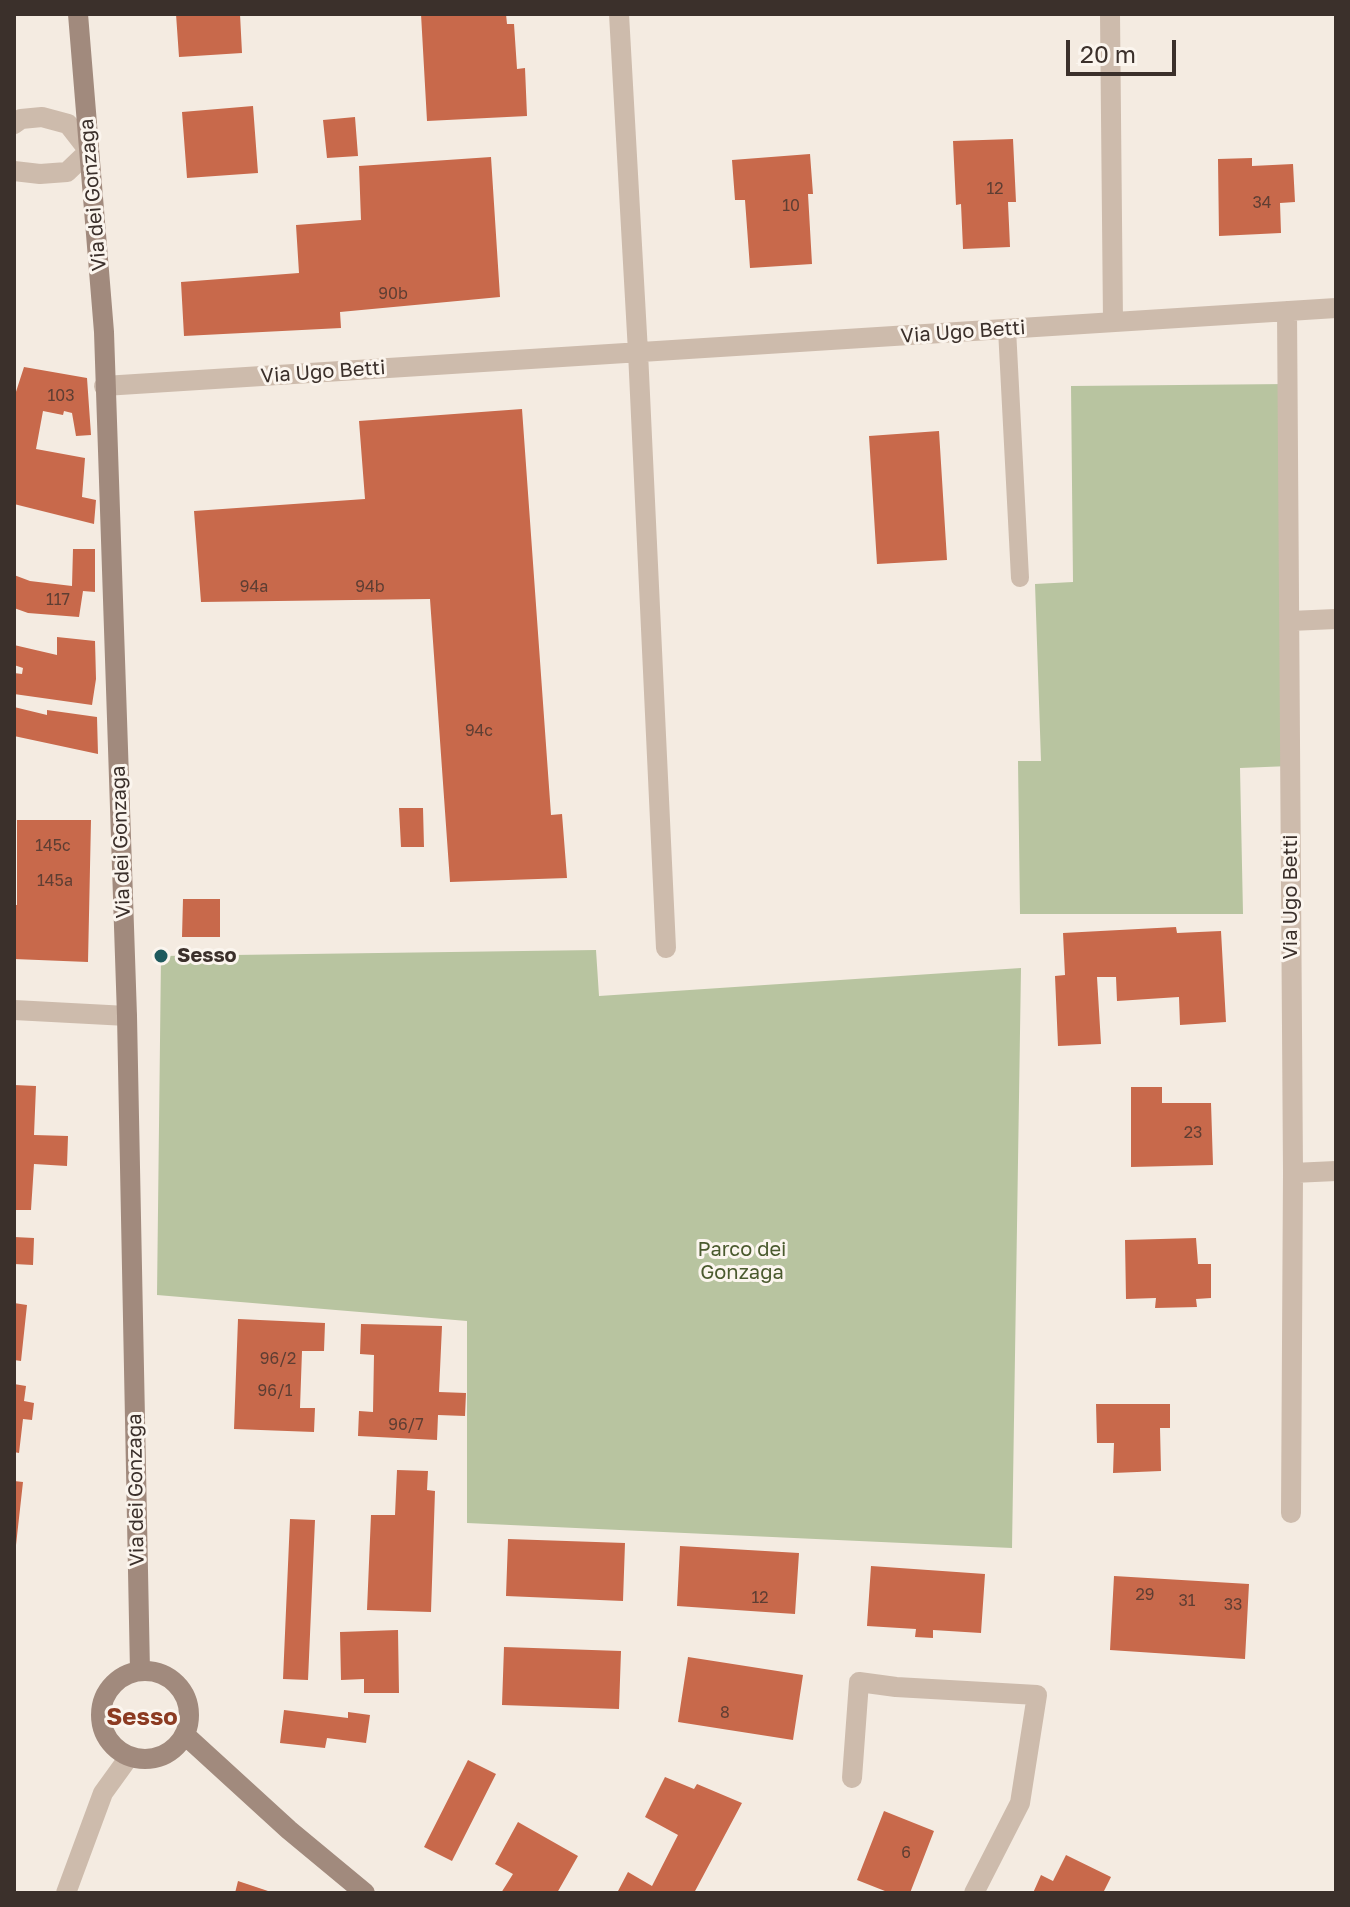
<!DOCTYPE html>
<html>
<head>
<meta charset="utf-8">
<style>
	body { margin:0 }
	#map { position:relative; width:1350px; height:1907px; overflow:hidden; background:#f4ebe1; font-family:"Golos Text",sans-serif }
	canvas { display:block }
	.frame { position:absolute; inset:0; border:16px solid #3b302b; pointer-events:none }
	.scale { position:absolute; left:1066px; top:40px; width:110px; height:36px; box-sizing:border-box; border:4px solid #3b302b; border-top:0; padding-left:10px; font-size:24px; line-height:28px; white-space:nowrap; color:#3b302b; -webkit-text-stroke:6px #fbf5ee; paint-order:stroke }
</style>
</head>
<body>
<div id="map">
<canvas width="1350" height="1907"></canvas>
<div class="frame"></div>
<div class="scale">20 m</div>
</div>
<script>
const context = document.querySelector('canvas').getContext('2d');
context.lineJoin = 'round';
function paint(path, color) {
  context.fillStyle = color;
  context.fill(path, 'evenodd');
}
function shape(rows) {
  const path = new Path2D();
  for (const r of rows) {
    if (r.length === 3) {
      path.moveTo(r[0] + r[2], r[1]);
      path.arc(r[0], r[1], r[2], 0, 2 * Math.PI);
      continue;
    }
    path.moveTo(r[0], r[1]);
    for (let i = 2; i < r.length; i += 2) path.lineTo(r[i], r[i + 1]);
  }
  return path;
}
function stroke(path, color, width, dash) {
  context.strokeStyle = color;
  context.lineWidth = width;
  context.lineCap = dash ? 'butt' : 'round';
  context.setLineDash(dash || []);
  context.stroke(path);
}
function write(font, color, halo, rows, align = 'center') {
  context.font = font + ' "Golos Text",sans-serif';
  context.lineWidth = 6;
  context.setLineDash([]);
  context.textBaseline = 'middle';
  context.strokeStyle = halo;
  context.fillStyle = color;
  for (const [text, x, y, turn = 0] of rows) {
    context.save();
    context.translate(x, y);
    context.rotate((+turn || 0) * Math.PI / 180);
    context.textAlign = isNaN(turn) ? turn : align;
    if (halo) context.strokeText(text, 0, 0);
    context.fillText(text, 0, 0);
    context.restore();
  }
}
paint(shape([
	[1288,384,1290,766,1240,768,1243,914,1020,914,1018,761,1041,761,1035,584,1073,582,1071,386],
	[596,950,599,996,1021,968,1012,1548,467,1523,467,1321,157,1295,161,956]
]), '#b8c4a0');
paint(shape([
	[176,14,240,14,242,53,179,57],
	[421,14,506,14,507,24,514,24,517,69,525,68,527,116,427,121],
	[253,106,258,173,187,178,182,112],
	[355,117,358,156,327,158,323,120],
	[1013,139,1016,202,1008,202,1010,247,963,249,961,204,956,205,953,141],
	[810,154,813,194,808,194,812,264,750,268,745,200,735,200,732,160],
	[491,157,500,297,340,312,341,328,184,336,181,282,299,273,296,225,361,220,359,166],
	[1252,158,1252,166,1293,164,1295,202,1280,203,1281,233,1219,236,1218,159],
	[24,367,87,378,91,435,76,436,72,413,64,411,63,415,43,411,36,449,85,458,82,497,96,500,94,524,14,504,14,398],
	[522,409,551,815,562,814,567,878,450,882,430,599,201,602,194,511,365,499,359,421],
	[939,431,947,560,877,564,869,436],
	[73,549,95,549,95,592,83,591,79,617,28,613,14,608,14,575,30,581,72,586],
	[57,637,95,641,96,679,92,705,14,694,14,673,22,674,23,668,14,665,14,645,57,655],
	[14,707,47,715,47,710,97,717,98,754,14,736],
	[399,808,423,808,424,847,401,847],
	[17,820,91,820,88,962,14,959,14,905,17,905],
	[183,899,220,899,220,937,182,937],
	[1176,927,1177,933,1221,931,1226,1022,1180,1025,1179,997,1117,1001,1116,977,1097,977,1101,1044,1058,1046,1055,976,1065,975,1063,933],
	[14,1085,36,1086,34,1135,68,1136,67,1166,34,1164,31,1210,14,1210],
	[1131,1087,1162,1087,1162,1103,1211,1103,1213,1165,1131,1167],
	[14,1237,34,1238,33,1265,14,1264],
	[1196,1238,1198,1264,1211,1264,1211,1298,1196,1299,1197,1307,1155,1308,1156,1298,1126,1299,1125,1240],
	[14,1303,27,1305,21,1361,14,1360],
	[238,1319,325,1323,324,1351,302,1351,300,1408,315,1408,314,1432,234,1429],
	[361,1324,442,1326,439,1392,466,1393,465,1416,438,1415,437,1440,358,1436,359,1411,373,1412,374,1355,360,1354],
	[14,1384,26,1386,24,1401,34,1403,32,1420,23,1419,19,1453,14,1452],
	[1096,1404,1170,1404,1170,1428,1160,1428,1161,1471,1113,1473,1114,1443,1097,1443],
	[397,1470,428,1471,427,1490,435,1491,431,1612,367,1610,371,1515,395,1515],
	[14,1481,23,1482,16,1545,14,1545],
	[290,1519,315,1520,308,1680,283,1679],
	[508,1539,625,1543,623,1601,506,1596],
	[680,1546,799,1553,795,1614,677,1606],
	[871,1566,985,1574,981,1633,933,1630,933,1638,915,1637,916,1629,867,1626],
	[1114,1576,1249,1584,1245,1659,1110,1650],
	[398,1630,399,1693,364,1693,364,1679,341,1680,340,1632],
	[504,1647,621,1651,619,1709,502,1705],
	[688,1657,803,1675,793,1740,678,1722],
	[284,1710,348,1718,348,1712,370,1715,366,1743,327,1738,325,1748,280,1743],
	[468,1760,496,1774,452,1861,424,1847],
	[665,1777,694,1789,697,1784,742,1803,694,1893,617,1893,628,1872,652,1886,678,1835,645,1817],
	[884,1811,934,1831,910,1893,890,1893,857,1880],
	[518,1822,578,1856,557,1893,501,1893,513,1874,495,1864],
	[1066,1855,1111,1877,1103,1893,1033,1893,1041,1875,1053,1881],
	[238,1881,271,1892,271,1893,235,1893]
]), '#c8694b');
stroke(shape([
	[1007,329,1020,578]
]), '#cdbbac', 18);
stroke(shape([
	[619,14,638,352,666,948],
	[1110,14,1113,322],
	[14,124,21,119,42,117,68,124,89,151,67,172,40,174,14,171],
	[1287,311,1293,1173,1291,1513],
	[104,386,1336,308],
	[1290,621,1336,619],
	[14,1010,127,1016],
	[1293,1173,1336,1171],
	[852,1778,859,1682,896,1687,1037,1695,1020,1803,974,1893]
]), '#cdbbac', 20);
stroke(shape([
	[66,1893,103,1793,129,1757]
]), '#cdbbac', 20);
stroke(shape([
	[78,14,104,332,127,1016,140,1671],
	[145,1715,44],
	[185,1735,289,1830,365,1893]
]), '#a18a7d', 20);
for (const [x, y, r, color] of [
	[161,956,8,"#1f5a5e"]
]) {
  const dot = new Path2D();
  dot.arc(x, y, r, 0, 2 * Math.PI);
  context.fillStyle = color;
  context.fill(dot);
  stroke(dot, '#fbf5ee', 3);
}
write('16px', '#5e3e33', null, [
	["12",995,189],
	["34",1262,203],
	["10",791,206],
	["90b",393,294],
	["103",61,396],
	["94a",254,587],
	["94b",370,587],
	["117",58,600],
	["94c",479,731],
	["145c",53,846],
	["145a",55,881],
	["23",1193,1133],
	["96/2",278,1359],
	["96/1",275,1391],
	["96/7",406,1425],
	["29",1145,1595],
	["12",760,1598],
	["31",1187,1601],
	["33",1233,1605],
	["8",725,1713],
	["6",906,1853]
]);
write('20px', '#3b302b', '#fbf5ee', [
	["Via dei Gonzaga",93,195,-95],
	["Via Ugo Betti",963,332,-4],
	["Via Ugo Betti",323,372,-4],
	["Via dei Gonzaga",121,842,-92],
	["Via Ugo Betti",1291,897,-90],
	["Via dei Gonzaga",136,1490,-91]
]);
write('bold 20px', '#3b302b', '#fbf5ee', [
	["Sesso",177,956]
], 'left');
write('20px', '#4a5a2e', '#fbf5ee', [
	["Parco dei",742,1250],
	["Gonzaga",742,1273]
]);
write('bold 24px', '#8c3b22', '#fbf5ee', [
	["Sesso",142,1717]
]);
</script>
</body>
</html>
